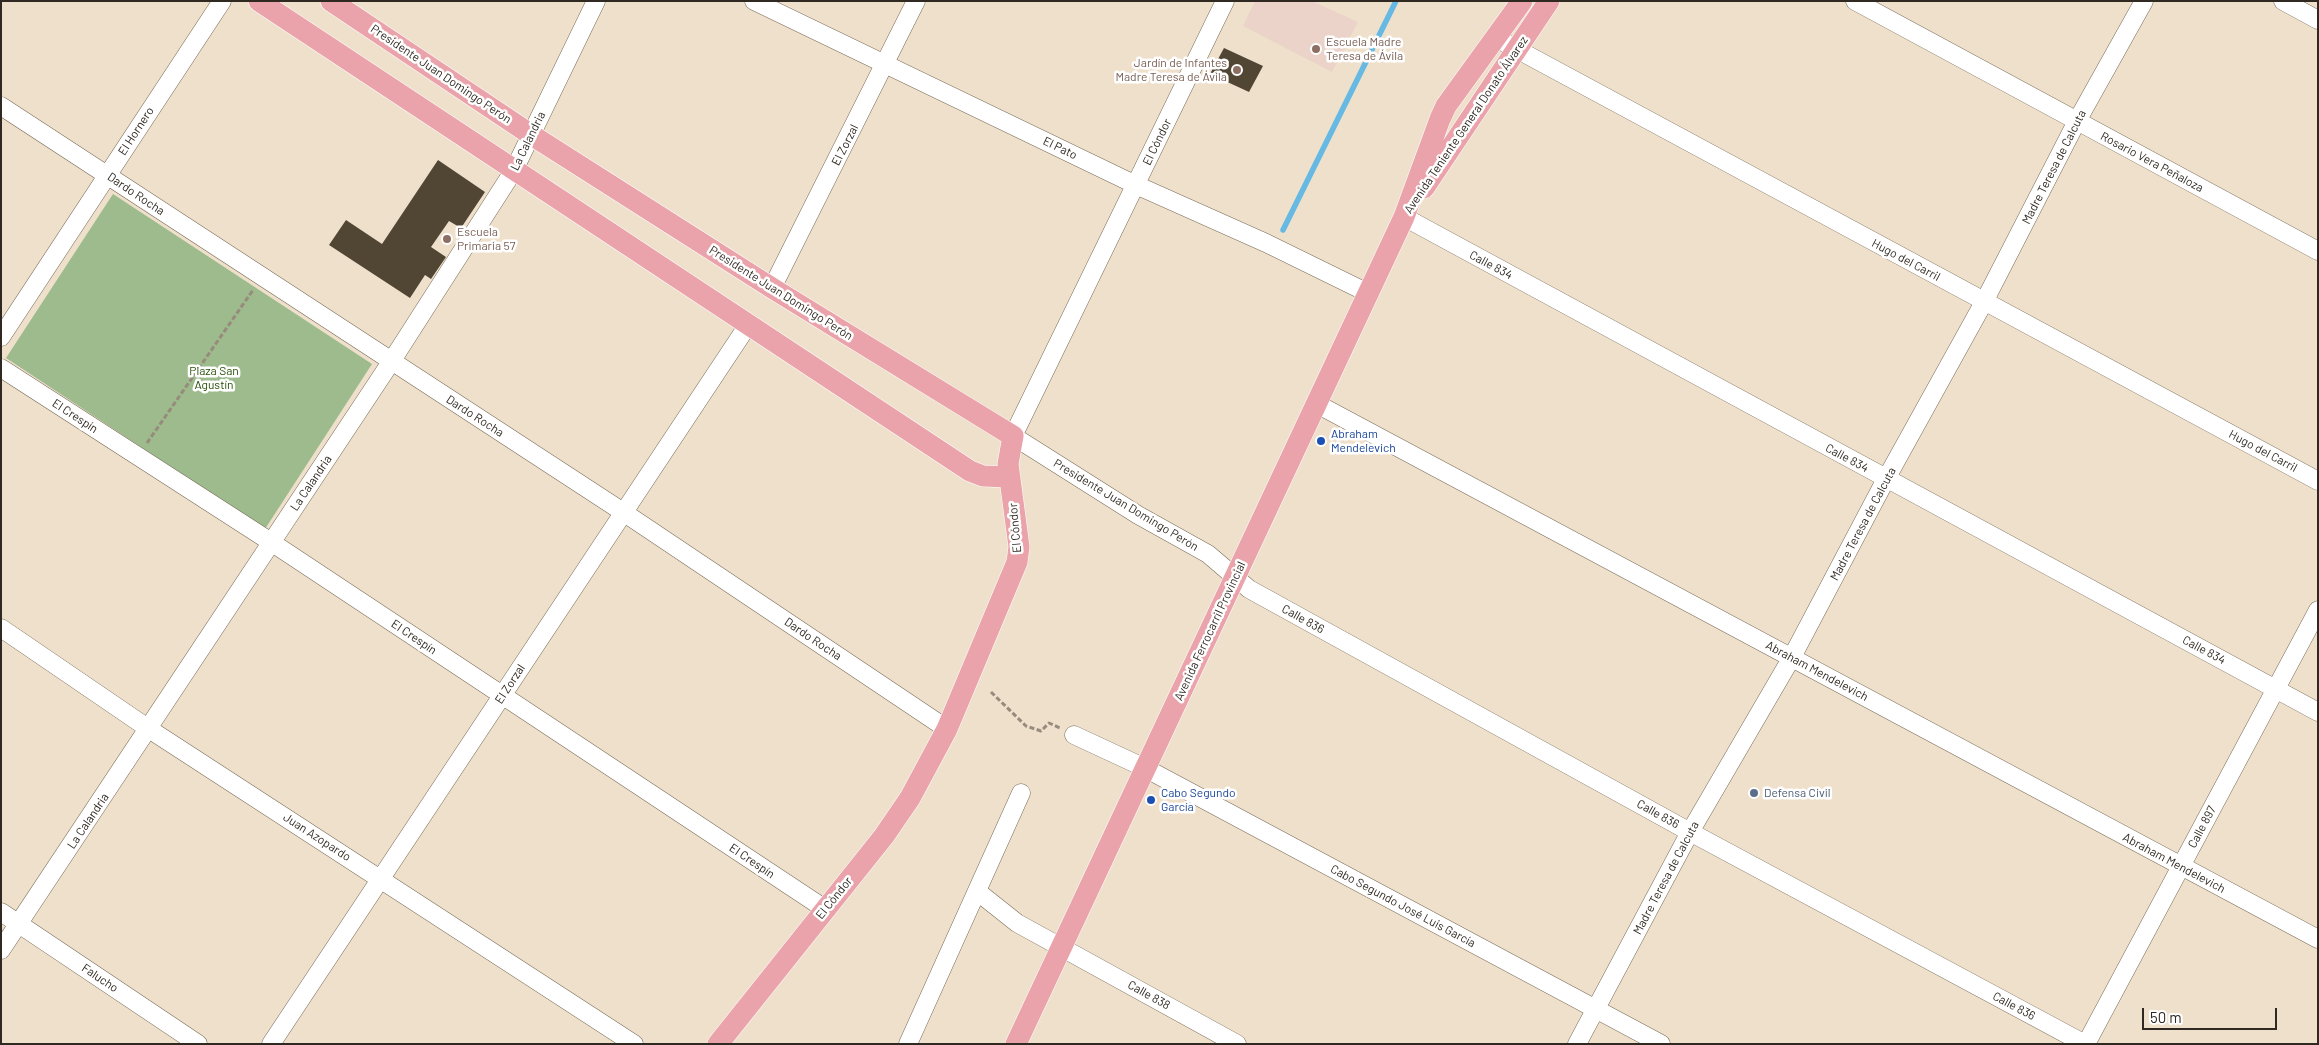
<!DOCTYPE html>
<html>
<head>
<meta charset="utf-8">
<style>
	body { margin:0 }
	#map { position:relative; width:2319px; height:1045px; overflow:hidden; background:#efe0cb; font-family:Barlow,sans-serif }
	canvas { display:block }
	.frame { position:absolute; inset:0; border:2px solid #2f2922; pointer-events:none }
	.scale { position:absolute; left:2142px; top:1008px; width:135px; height:22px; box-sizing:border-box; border:2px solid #2f2922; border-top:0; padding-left:6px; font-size:15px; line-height:18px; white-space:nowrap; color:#2f2922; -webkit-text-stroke:4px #fff; paint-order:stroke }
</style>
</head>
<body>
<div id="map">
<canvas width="2319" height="1045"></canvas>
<div class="frame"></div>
<div class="scale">50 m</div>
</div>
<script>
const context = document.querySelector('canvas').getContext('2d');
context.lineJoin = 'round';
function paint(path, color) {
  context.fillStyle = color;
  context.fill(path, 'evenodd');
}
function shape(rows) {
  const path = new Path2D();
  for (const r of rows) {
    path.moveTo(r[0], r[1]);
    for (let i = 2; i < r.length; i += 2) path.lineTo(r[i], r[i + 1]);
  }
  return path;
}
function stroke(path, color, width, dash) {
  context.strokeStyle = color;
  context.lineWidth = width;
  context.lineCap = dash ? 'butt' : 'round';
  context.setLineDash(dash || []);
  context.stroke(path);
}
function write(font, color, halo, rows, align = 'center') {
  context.font = font + ' Barlow,sans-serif';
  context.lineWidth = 5;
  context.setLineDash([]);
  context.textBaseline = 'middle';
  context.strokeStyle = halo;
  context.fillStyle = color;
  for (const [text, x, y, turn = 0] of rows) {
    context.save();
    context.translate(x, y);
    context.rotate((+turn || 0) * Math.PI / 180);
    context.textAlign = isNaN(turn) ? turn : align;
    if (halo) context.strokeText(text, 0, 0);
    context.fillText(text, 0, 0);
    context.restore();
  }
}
paint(shape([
	[1255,1,1312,1,1358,22,1332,72,1243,26]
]), '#ebd3c9');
paint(shape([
	[113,194,372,364,265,529,6,358]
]), '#9dbb8c');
stroke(shape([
	[1283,230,1396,1]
]), '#65b9e3', 5.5);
paint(shape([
	[1224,48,1263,66,1249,92,1210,74],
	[438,160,485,192,461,228,449,221,431,247,446,257,431,279,425,275,410,298,329,245,346,220,382,244]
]), '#514634');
const minor = shape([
	[754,1,1136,185,1266,243,1368,293],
	[1225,1,1013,436,1138,515,1208,554,1249,589,1690,832,2085,1044],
	[1855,1,2318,251],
	[2283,1,2318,20],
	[1496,38,2318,481],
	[1,106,623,512,947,729],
	[1404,217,2318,712],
	[772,288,916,1],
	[1,337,222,1],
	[1,368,271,542,825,909],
	[1317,404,2318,939],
	[1,628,149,729,634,1044],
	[1074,735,1145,768,1661,1044],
	[978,892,1017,923,1237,1044],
	[1,912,198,1044],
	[1,950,391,362,514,170,596,1],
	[271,1044,748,325],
	[908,1044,1021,793],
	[1577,1044,1690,832,1792,657,1886,479,1984,302,2077,121,2144,1],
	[2086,1044,2318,610]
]);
const major = shape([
	[259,1,970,471,983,476,1010,477],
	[331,1,530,134,772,288,1013,436,1008,464,1019,547,1017,562,947,729,910,798,884,836,718,1044],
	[1424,188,1549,1],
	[1016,1044,1404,217,1440,119,1446,106,1522,1]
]);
stroke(minor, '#786c59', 19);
stroke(major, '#fff', 22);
stroke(shape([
	[147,443,253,290],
	[991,692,1026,726,1041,731,1049,723,1060,728]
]), '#968b7c', 3, [5, 2.5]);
stroke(minor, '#fff', 18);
stroke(major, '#eaa3ab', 21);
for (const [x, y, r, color] of [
	[1316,49,5,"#8d6e63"],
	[1237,70,5,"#8d6e63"],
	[447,239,5,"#8d6e63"],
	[1321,441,5,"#1a4fb4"],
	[1754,793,5,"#5c6f8a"],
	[1151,800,5,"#1a4fb4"]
]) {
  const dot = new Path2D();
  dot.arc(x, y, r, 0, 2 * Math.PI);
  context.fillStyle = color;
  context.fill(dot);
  stroke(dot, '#fff', 2);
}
write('12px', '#785e54', '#fff', [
	["Escuela Madre",1326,42],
	["Teresa de Ávila",1326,56],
	["Jardín de Infantes",1227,63,"right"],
	["Madre Teresa de Ávila",1227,77,"right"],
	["Escuela",457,232],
	["Primaria 57",457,246]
], 'left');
write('12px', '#2f2922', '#fff', [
	["Presidente Juan Domingo Perón",441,74,34],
	["Avenida Teniente General Donato Álvarez",1466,125,-56],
	["El Hornero",136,131,-57],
	["La Calandria",528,141,-64],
	["El Cóndor",1157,142,-64],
	["El Zorzal",845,145,-63],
	["El Pato",1060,148,26],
	["Rosario Vera Peñaloza",2152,162,28],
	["Madre Teresa de Calcuta",2054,167,-63],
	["Dardo Rocha",136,194,34],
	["Hugo del Carril",1906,260,28],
	["Calle 834",1491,265,28],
	["Presidente Juan Domingo Perón",781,293,32],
	["El Crespín",75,416,33],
	["Dardo Rocha",475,416,33],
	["Hugo del Carril",2263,451,28],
	["Calle 834",1847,458,28],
	["La Calandria",311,483,-56],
	["Presidente Juan Domingo Perón",1126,505,31],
	["Madre Teresa de Calcuta",1863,524,-62],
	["El Cóndor",1015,528,-95],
	["Calle 836",1303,619,29],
	["Avenida Ferrocarril Provincial",1210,631,-65],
	["El Crespín",414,637,34],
	["Dardo Rocha",813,639,34],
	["Calle 834",2204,650,28],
	["Abraham Mendelevich",1817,671,28],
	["El Zorzal",510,684,-57],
	["Calle 836",1658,814,29],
	["La Calandria",88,821,-56],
	["Calle 897",2202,827,-62],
	["Juan Azopardo",317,837,33],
	["El Crespín",752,861,34],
	["Abraham Mendelevich",2174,863,28],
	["Madre Teresa de Calcuta",1666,878,-62],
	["El Cóndor",834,898,-51],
	["Cabo Segundo José Luis García",1403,906,28],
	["Falucho",100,978,34],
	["Calle 838",1149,995,29],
	["Calle 836",2014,1006,28]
]);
write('12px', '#264d05', '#fff', [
	["Plaza San",214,371],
	["Agustín",214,385]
]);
write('12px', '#164399', '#fff', [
	["Abraham",1331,434],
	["Mendelevich",1331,448],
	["Cabo Segundo",1161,793],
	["García",1161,807]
], 'left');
write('12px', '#4e5e75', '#fff', [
	["Defensa Civil",1764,793]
], 'left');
</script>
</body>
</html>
